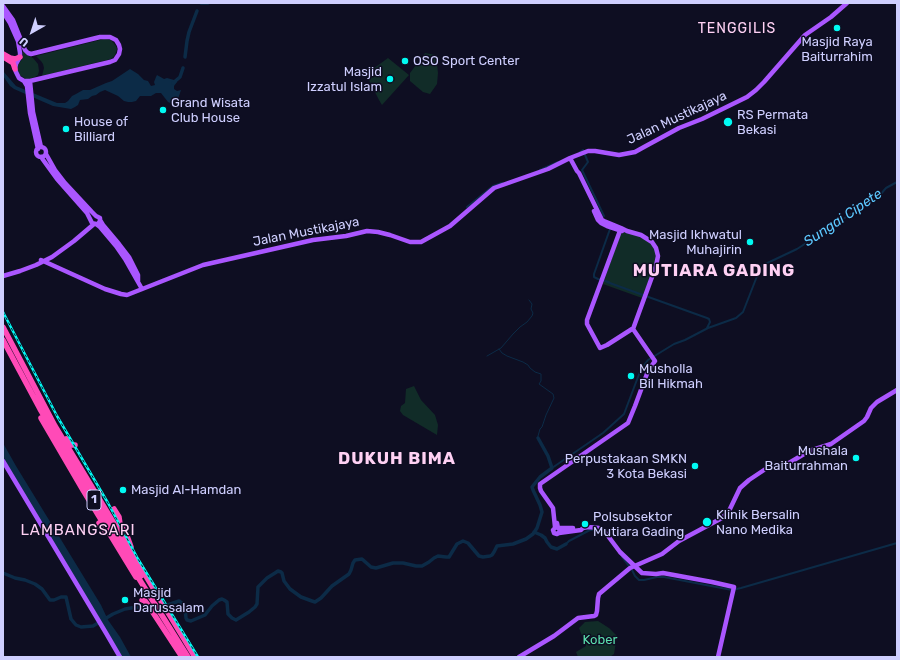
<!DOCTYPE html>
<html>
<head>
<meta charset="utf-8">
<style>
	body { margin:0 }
	#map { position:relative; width:900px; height:660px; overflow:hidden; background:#0e0e22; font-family:Rubik,sans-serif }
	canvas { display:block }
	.frame { position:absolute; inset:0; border:4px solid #cfcfff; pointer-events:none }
	.north { position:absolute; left:12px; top:12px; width:40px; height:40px; -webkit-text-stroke:3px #0e0e22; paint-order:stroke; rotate:219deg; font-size:11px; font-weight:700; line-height:16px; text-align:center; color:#cfcfff }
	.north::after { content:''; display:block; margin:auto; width:14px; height:18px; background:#cfcfff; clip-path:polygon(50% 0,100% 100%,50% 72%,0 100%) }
</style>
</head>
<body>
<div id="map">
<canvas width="900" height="660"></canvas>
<div class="frame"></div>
<div class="north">U</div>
</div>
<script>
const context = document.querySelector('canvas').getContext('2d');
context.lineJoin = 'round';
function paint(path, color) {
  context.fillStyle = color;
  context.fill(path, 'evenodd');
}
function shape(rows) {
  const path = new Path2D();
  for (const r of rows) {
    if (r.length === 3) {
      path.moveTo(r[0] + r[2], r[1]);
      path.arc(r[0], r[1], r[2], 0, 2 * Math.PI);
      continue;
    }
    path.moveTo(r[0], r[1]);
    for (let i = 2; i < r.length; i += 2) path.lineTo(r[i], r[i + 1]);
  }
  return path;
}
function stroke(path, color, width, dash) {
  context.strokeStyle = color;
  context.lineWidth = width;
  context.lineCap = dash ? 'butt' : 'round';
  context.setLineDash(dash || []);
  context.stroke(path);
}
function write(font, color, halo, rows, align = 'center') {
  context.font = font + ' Rubik,sans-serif';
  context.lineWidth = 3;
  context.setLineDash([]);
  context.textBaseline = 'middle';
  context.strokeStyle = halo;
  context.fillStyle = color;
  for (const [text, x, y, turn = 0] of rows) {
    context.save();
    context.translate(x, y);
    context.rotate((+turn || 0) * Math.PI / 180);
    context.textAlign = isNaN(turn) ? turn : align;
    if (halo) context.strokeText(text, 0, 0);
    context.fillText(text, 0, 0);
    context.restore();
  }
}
paint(shape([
	[104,39,111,40,116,46,117,49,115,55,111,59,42,76,44,68,43,64,41,61,36,56],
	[24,50,27,55,33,58,38,64,39,71,38,75,35,77,29,79,26,79,20,75,18,72,18,65,23,58,23,51],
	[425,53,436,55,438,73,437,84,430,94,423,92,410,81,410,73],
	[388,58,409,75,382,105,379,100,366,74],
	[624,232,630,233,647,240,655,248,656,261,642,298,603,284,620,235],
	[414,386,421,400,435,415,438,425,437,435,403,415,400,411,401,406,405,403,406,389],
	[598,621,609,628,617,636,614,654,610,657,578,657,576,652,586,646,579,628,585,622]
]), '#112c28');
paint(shape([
	[130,69,138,74,144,80,148,81,151,86,155,85,154,82,156,77,157,75,164,79,167,78,174,80,177,82,174,86,174,89,177,91,181,90,177,102,175,105,168,102,161,93,156,93,151,96,140,96,136,101,132,102,128,102,124,101,118,96,105,90,100,92,96,95,92,96,88,99,80,100,78,105,75,107,71,109,53,106,14,89,10,86,3,76,3,71,16,86,57,103,65,103,68,101,72,96,76,94,83,90,90,90,106,83,112,81],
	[3,443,16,466,101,605,108,620,120,637,131,657,122,657,3,458]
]), '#0c2b47');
stroke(shape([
	[499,349,502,353,507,356,523,362,528,365,530,368,535,372,541,374,541,381,539,384,553,394,554,398,546,415,542,427,540,429,538,436,538,438],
	[487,356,501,348,513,334,520,327,527,322,532,316,533,313,531,309,532,304,529,300]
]), '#0c2b47', 1);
stroke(shape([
	[580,152,583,150,588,162,582,170,604,216],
	[540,170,558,162],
	[467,207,493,186,502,183],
	[607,282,654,299,707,318,709,319,710,322,707,328],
	[609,282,598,279,594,277,594,274,610,229],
	[552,468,603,433,624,414,641,369,648,360,674,344,685,340,708,328,736,318,743,312,761,266,797,249,880,195,886,188,897,182],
	[566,544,569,541,590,530,596,530,600,531,606,536],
	[622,557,632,570,635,576,639,580,644,580,657,577,664,577,732,590,741,588,897,543]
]), '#0c2b47', 2);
stroke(shape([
	[201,3,208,3],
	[185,57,187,41,189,32,197,11],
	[173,83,180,77,183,68],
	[534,532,541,535,545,538,547,542,551,547,557,549,566,544],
	[3,573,15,578,25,580,35,584,42,589,50,600,54,600,61,597,66,597,71,619,76,625,81,627,93,626,113,614,125,609,137,607,150,608],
	[156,609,179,601,183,604,185,608,186,618,187,620,191,621,205,615,212,606,219,600,222,599,224,600,227,602,228,614,232,618,236,620,249,612,255,607,257,604,258,587,267,578,275,573,278,571,281,572,282,573,284,581,290,589,301,597,312,601,315,602,321,598,332,586,349,574,351,570,353,563,355,560,362,559,371,567,376,568,393,563,403,563,416,566,422,566,429,562,434,558,438,556,446,557,449,557,457,544,463,541,468,543,479,556,483,557,490,556,492,555,494,552,497,546,513,544,526,539,533,534,537,528,542,512,540,505,533,490,532,487,540,477,552,468,548,456,538,438]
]), '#0c2b47', 3.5);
stroke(shape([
	[3,6,13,20,25,50,28,53,31,54,100,37,110,37,116,40,119,45,120,49,119,54,115,60,110,62,30,81,24,81,19,78,16,72,15,69,16,64,20,57,20,53,18,41,10,23,3,12],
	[24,81,27,86,30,113,38,149],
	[30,81,33,112,41,147],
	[41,152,5],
	[41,157,57,179,87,213,92,223,95,224,98,224,100,221,100,218,96,216,92,212,65,183,55,170,46,154],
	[570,158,577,171,579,173,602,220,604,221,621,228,627,231,641,235,652,242,656,248,658,256,656,266,633,329],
	[594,211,598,220,601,223,607,226,622,231],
	[100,220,103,225,119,244,129,257,138,275,138,281],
	[96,224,100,227,116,246,125,259,142,289],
	[41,260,105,289,121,294,127,295,203,265,313,240,346,236,367,231,378,232,390,235,410,242,421,242,450,226,494,188,548,169,570,158,588,151,595,151,619,155,635,152,644,147,679,128,702,119,747,97,756,90,764,82,805,35,831,17,847,3],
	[3,276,20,271,36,265,52,257,74,241,94,224],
	[3,461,106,633,120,657],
	[555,527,553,508,541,491,540,488,540,484,628,423,635,406,648,371,655,361,633,329,632,329,607,345,600,348,587,324,587,320,621,228],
	[556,527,553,530,554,533,557,534,559,533,560,530,558,528,557,523],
	[559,528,573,528],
	[559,533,581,530,583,528,588,527,599,528,605,532,620,552,642,573,656,574,663,573,674,575,712,582,734,587,718,657],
	[519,657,554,636,578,618,594,616,596,615,597,611,598,598,599,594,630,568,662,554,679,541,722,518,729,511,740,488,749,480,767,468,789,463,809,451,831,444,864,421,867,417,871,408,877,402,897,390]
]), '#aa56ff', 4.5);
stroke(shape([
	[3,54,10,58,15,59,20,57],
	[5,58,13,63,15,69],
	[3,327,55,426,195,657],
	[3,340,40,409,87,488,141,576],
	[41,418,83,490,136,577],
	[66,439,70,445,75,445],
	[114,509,119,517,120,524,127,536,131,547],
	[99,523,104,533],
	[136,574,188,657],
	[142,600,145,601,148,605,182,657]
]), '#ff4ab7', 5.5);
const rail = shape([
	[3,312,57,416,108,503,138,559,198,657]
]);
stroke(rail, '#00faf3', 2.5);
stroke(rail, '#0e0e22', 1, [3]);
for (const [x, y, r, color] of [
	[837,28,4,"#00faf3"],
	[405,61,4,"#00faf3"],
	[390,79,4,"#00faf3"],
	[163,110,4,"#00faf3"],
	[728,122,5,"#00faf3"],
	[66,129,4,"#00faf3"],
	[750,242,4,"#00faf3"],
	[631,376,4,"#00faf3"],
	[856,458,4,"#00faf3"],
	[695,466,4,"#00faf3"],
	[123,490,4,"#00faf3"],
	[707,522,5,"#00faf3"],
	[585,524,4,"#00faf3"],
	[125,600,4,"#00faf3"]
]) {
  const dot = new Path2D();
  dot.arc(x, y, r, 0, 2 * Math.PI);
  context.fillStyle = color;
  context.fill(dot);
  stroke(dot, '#0e0e22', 1.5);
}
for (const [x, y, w] of [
	[94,500,14]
]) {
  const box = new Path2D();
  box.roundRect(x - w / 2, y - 10, w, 20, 3);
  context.fillStyle = '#0e0e22';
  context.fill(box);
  stroke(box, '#cfcfff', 1);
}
write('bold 12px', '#cfcfff', null, [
	["1",94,500]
]);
write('13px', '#cfcfff', '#0e0e22', [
	["Masjid Raya",837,42,"center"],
	["Baiturrahim",837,57,"center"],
	["OSO Sport Center",413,61],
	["Masjid",382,72,"right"],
	["Izzatul Islam",382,87,"right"],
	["Grand Wisata",171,103],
	["Club House",171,118],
	["RS Permata",737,115],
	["Bekasi",737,130],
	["House of",74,122],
	["Billiard",74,137],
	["Masjid Ikhwatul",742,235,"right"],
	["Muhajirin",742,250,"right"],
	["Musholla",639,369],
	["Bil Hikmah",639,384],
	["Mushala",848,451,"right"],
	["Baiturrahman",848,466,"right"],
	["Perpustakaan SMKN",687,459,"right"],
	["3 Kota Bekasi",687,474,"right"],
	["Masjid Al-Hamdan",131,490],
	["Klinik Bersalin",716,515],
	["Nano Medika",716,530],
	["Polsubsektor",593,517],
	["Mutiara Gading",593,532],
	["Masjid",133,593],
	["Darussalam",133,608]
], 'left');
write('13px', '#cfcfff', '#0e0e22', [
	["Jalan Mustikajaya",677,118,-25],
	["Jalan Mustikajaya",306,232,-11]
]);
write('13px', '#5bdfad', '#0e0e22', [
	["Kober",600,640]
]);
context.letterSpacing = '1px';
write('14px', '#ffd1f4', '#0e0e22', [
	["TENGGILIS",737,29]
]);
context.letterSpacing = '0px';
write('italic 14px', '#5dc8ff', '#0e0e22', [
	["Sungai Cipete",843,218,-34]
]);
context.letterSpacing = '1px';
write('15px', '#ffd1f4', '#0e0e22', [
	["LAMBANGSARI",78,531]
]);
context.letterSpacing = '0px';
context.letterSpacing = '1px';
write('bold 17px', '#ffd1f4', '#0e0e22', [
	["MUTIARA GADING",714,271],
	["DUKUH BIMA",397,459]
]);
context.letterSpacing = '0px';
</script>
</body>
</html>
